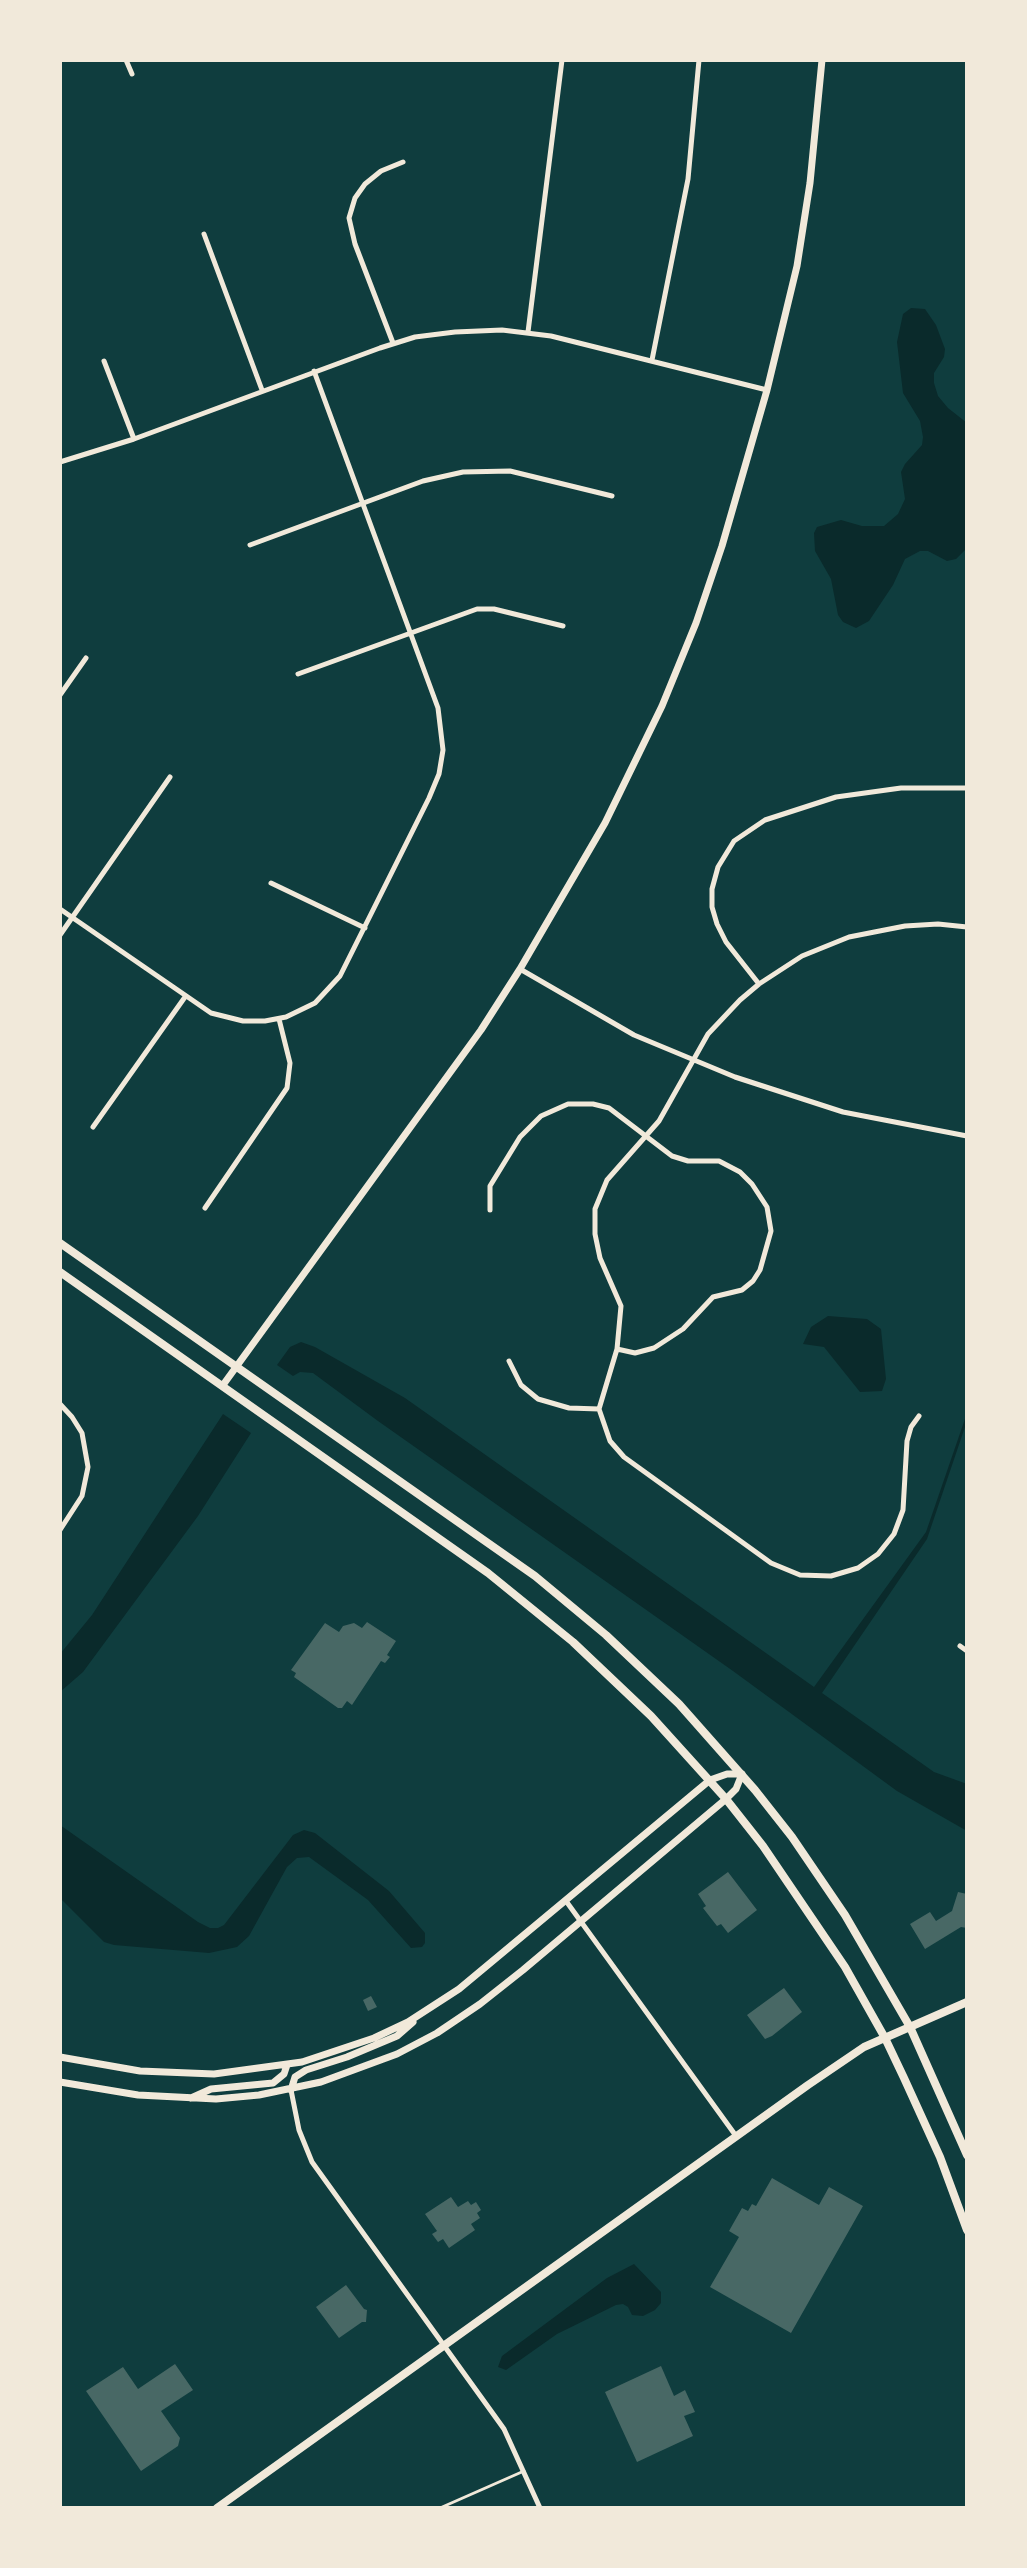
<!DOCTYPE html>
<html>
<head>
<meta charset="utf-8">
<style>
	body { margin:0 }
	#map { position:relative; width:1027px; height:2568px; overflow:hidden; background:#0f3d3e; font-family:"IBM Plex Sans",sans-serif }
	canvas { display:block }
	.frame { position:absolute; inset:0; border:62px solid #f1e9da; pointer-events:none }
</style>
</head>
<body>
<div id="map">
<canvas width="1027" height="2568"></canvas>
<div class="frame"></div>
</div>
<script>
const context = document.querySelector('canvas').getContext('2d');
context.lineJoin = 'round';
function paint(path, color) {
  context.fillStyle = color;
  context.fill(path, 'evenodd');
}
function shape(rows) {
  const path = new Path2D();
  for (const r of rows) {
    path.moveTo(r[0], r[1]);
    for (let i = 2; i < r.length; i += 2) path.lineTo(r[i], r[i + 1]);
  }
  return path;
}
function stroke(path, color, width, dash) {
  context.strokeStyle = color;
  context.lineWidth = width;
  context.lineCap = dash ? 'butt' : 'round';
  context.setLineDash(dash || []);
  context.stroke(path);
}
paint(shape([
	[911,308,925,309,936,325,945,349,944,357,934,373,934,383,938,396,948,408,967,423,967,548,956,559,947,561,928,551,920,551,905,559,893,585,869,621,856,628,843,622,838,615,831,579,815,551,814,533,817,527,841,520,862,526,884,526,898,514,905,499,901,472,905,464,922,445,923,437,920,421,903,393,897,342,903,314],
	[828,1316,867,1319,881,1329,886,1379,882,1391,860,1392,824,1347,803,1344,811,1327],
	[301,1342,315,1347,405,1398,814,1687,926,1532,967,1413,967,1421,927,1539,822,1693,934,1772,967,1784,967,1831,897,1791,733,1671,378,1421,313,1373,300,1372,293,1376,277,1365,290,1347],
	[223,1414,251,1433,198,1516,83,1672,60,1692,60,1654,92,1615],
	[60,1825,198,1922,210,1928,218,1928,224,1925,293,1835,304,1830,315,1833,389,1891,425,1933,425,1943,422,1947,411,1948,368,1900,309,1857,297,1858,287,1867,249,1936,237,1947,209,1953,114,1945,104,1942,60,1898],
	[634,2264,661,2292,661,2303,655,2310,643,2316,632,2315,628,2307,623,2304,616,2305,557,2334,506,2370,498,2367,502,2356,607,2278]
]), '#0a2a2b');
paint(shape([
	[367,1622,396,1641,387,1655,390,1657,385,1663,381,1661,352,1705,347,1701,342,1708,338,1708,294,1677,296,1673,291,1670,325,1623,339,1632,343,1626,354,1623,362,1628],
	[728,1872,757,1910,728,1933,721,1924,717,1926,703,1908,706,1906,698,1894],
	[958,1892,967,1894,967,1928,961,1927,925,1949,910,1924,930,1912,936,1921,952,1911],
	[784,1988,802,2012,772,2036,765,2039,747,2015],
	[371,1996,377,2007,368,2011,363,2000],
	[772,2178,819,2205,829,2187,863,2206,791,2333,710,2287,739,2237,729,2231,742,2208,748,2211,752,2204,756,2206],
	[451,2197,458,2207,468,2201,471,2205,476,2202,481,2210,477,2213,480,2218,471,2224,475,2230,449,2248,443,2239,438,2242,432,2234,437,2231,425,2214],
	[346,2285,364,2309,367,2310,366,2322,362,2322,339,2338,316,2307],
	[175,2364,193,2390,161,2411,180,2438,178,2446,141,2471,86,2391,123,2367,138,2389],
	[661,2366,674,2396,685,2390,695,2412,684,2416,693,2436,637,2462,605,2392]
]), '#486865');
stroke(shape([
	[440,2508,524,2471]
]), '#f1e9da', 3);
stroke(shape([
	[126,60,132,74],
	[204,234,262,390],
	[528,332,562,60],
	[393,343,355,244,349,218,355,198,365,184,381,171,403,162],
	[652,360,688,179,699,60],
	[104,361,134,439],
	[60,462,134,439,380,348,415,337,455,332,502,330,551,336,767,390],
	[250,545,423,481,463,472,510,471,612,496],
	[298,674,477,609,494,609,563,626],
	[60,695,86,658],
	[271,883,365,928],
	[60,909,211,1013,243,1021,265,1021,286,1017,315,1003,340,976,429,798,439,774,443,750,438,708,314,371],
	[60,935,170,777],
	[520,969,634,1035,735,1077,843,1112,967,1136],
	[759,984,726,942,717,924,712,907,712,889,718,867,734,841,765,820,836,797,901,788,967,788],
	[93,1127,185,997],
	[205,1208,287,1088,290,1063,279,1019],
	[490,1210,490,1186,520,1137,541,1116,568,1104,593,1104,609,1108,672,1156,688,1161,719,1161,740,1172,752,1184,767,1207,771,1231,760,1270,753,1281,742,1290,713,1297,683,1329,654,1348,635,1353,617,1349],
	[509,1361,521,1385,538,1399,569,1408,599,1409],
	[60,1404,72,1417,82,1433,88,1467,82,1496,60,1530],
	[919,1416,911,1427,907,1441,903,1510,894,1534,878,1554,858,1568,831,1576,800,1575,771,1563,624,1457,610,1441,599,1409,617,1349,621,1306,600,1258,595,1234,595,1209,607,1180,659,1121,708,1034,740,1000,759,984,802,956,849,937,905,926,938,924,967,927],
	[960,1646,967,1651],
	[566,1901,736,2136],
	[291,2090,299,2130,312,2162,504,2429,540,2508]
]), '#f1e9da', 5);
stroke(shape([
	[223,1385,481,1030,520,969,605,823,662,706,696,623,722,546,767,390,797,266,810,183,822,60],
	[60,2057,140,2071,214,2074,302,2062,374,2038,408,2022,459,1989,710,1780,727,1774,742,1774,736,1789,726,1799,523,1970,480,2004,437,2033,397,2054,321,2082,259,2095,216,2099,138,2095,60,2082],
	[291,2090,295,2077,306,2070,347,2057,397,2036,413,2022],
	[191,2098,211,2089,273,2083,284,2074,287,2065]
]), '#f1e9da', 7);
stroke(shape([
	[60,1243,535,1576,606,1635,679,1704,755,1790,792,1837,845,1915,910,2027,967,2155],
	[60,1272,488,1573,573,1642,651,1716,726,1799,763,1846,845,1967,885,2038,904,2078,940,2157,967,2230]
]), '#f1e9da', 8);
stroke(shape([
	[217,2508,808,2085,864,2047,967,2002]
]), '#f1e9da', 8);
</script>
</body>
</html>
